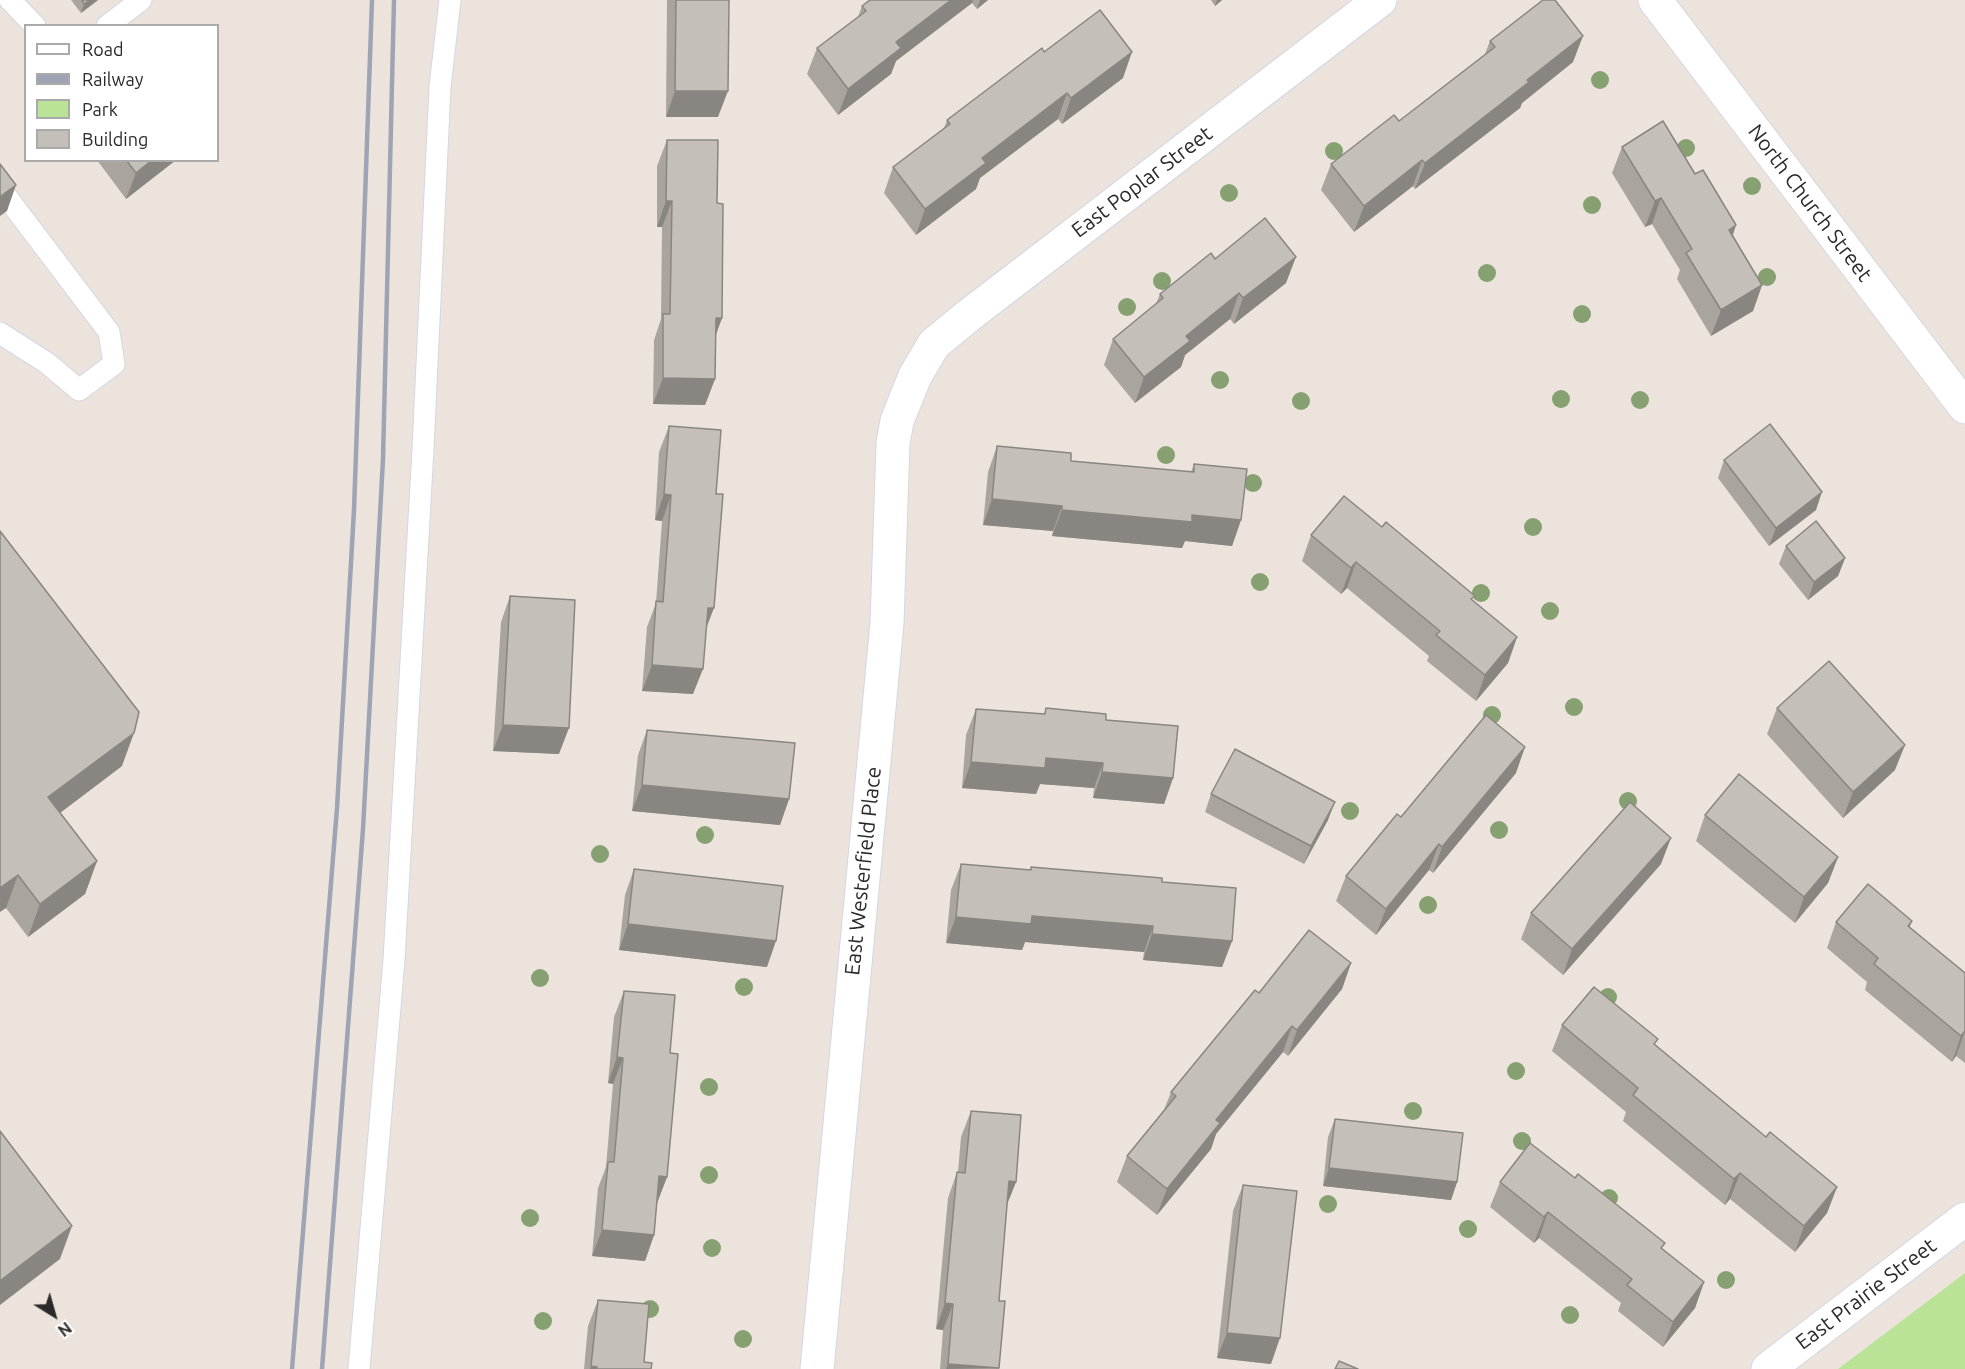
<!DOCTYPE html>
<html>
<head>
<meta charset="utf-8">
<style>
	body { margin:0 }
	#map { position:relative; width:1965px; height:1369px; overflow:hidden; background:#ece4dc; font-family:Ubuntu,sans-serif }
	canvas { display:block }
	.legend { position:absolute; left:24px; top:24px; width:195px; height:138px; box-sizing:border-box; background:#fff; border:2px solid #aaa; margin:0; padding:8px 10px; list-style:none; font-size:18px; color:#2a2a2a }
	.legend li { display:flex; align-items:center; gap:12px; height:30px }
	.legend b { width:30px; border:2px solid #aaa }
	.north { position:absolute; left:24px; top:1285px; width:60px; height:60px; -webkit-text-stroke:4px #fff; paint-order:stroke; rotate:143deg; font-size:16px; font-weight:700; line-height:24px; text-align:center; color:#2a2a2a }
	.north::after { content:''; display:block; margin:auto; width:21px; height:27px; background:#2a2a2a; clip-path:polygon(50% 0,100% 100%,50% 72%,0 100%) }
</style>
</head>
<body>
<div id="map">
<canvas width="1965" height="1369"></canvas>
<ul class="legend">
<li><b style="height:8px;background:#fff"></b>Road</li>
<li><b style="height:8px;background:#9fa4b5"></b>Railway</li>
<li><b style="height:16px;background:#bae398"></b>Park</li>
<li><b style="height:16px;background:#c4bfb8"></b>Building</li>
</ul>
<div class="north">N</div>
</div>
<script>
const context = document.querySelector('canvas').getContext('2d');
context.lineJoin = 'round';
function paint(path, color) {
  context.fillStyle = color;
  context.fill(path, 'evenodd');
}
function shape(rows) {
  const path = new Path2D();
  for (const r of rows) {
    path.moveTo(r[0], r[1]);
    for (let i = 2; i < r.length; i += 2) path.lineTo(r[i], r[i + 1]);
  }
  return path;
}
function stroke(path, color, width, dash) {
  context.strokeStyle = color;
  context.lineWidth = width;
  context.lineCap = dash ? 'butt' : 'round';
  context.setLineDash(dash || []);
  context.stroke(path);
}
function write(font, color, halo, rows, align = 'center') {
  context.font = font + ' Ubuntu,sans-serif';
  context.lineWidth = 4.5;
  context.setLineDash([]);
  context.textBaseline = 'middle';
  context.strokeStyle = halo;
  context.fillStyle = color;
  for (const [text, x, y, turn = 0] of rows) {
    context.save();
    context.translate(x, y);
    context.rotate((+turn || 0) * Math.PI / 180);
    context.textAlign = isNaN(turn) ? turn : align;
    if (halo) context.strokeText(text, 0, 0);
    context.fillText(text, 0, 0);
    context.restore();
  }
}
paint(shape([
	[1965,1273,1965,1369,1838,1369]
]), '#bae398');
const service = shape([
	[10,0,35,26],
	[107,26,141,0],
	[0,188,109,332,114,364,79,390,47,363,0,333],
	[359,1369,394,960,423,449,440,87,450,0]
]);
const minor = shape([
	[817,1369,887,623,893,443,897,421,915,376,934,344,968,316,1380,0],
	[1768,1369,1965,1219]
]);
const tertiary = shape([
	[1655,0,1965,407]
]);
stroke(service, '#d2d7e3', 23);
stroke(minor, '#d2d7e3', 35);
stroke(tertiary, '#d2d7e3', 35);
stroke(service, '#fff', 21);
stroke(minor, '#fff', 33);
stroke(tertiary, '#fff', 33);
stroke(shape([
	[292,1369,337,808,354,510,372,0],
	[322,1369,363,829,383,459,394,0]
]), '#9fa4b5', 4.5);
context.fillStyle = '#86a071';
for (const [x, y] of [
	[1600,80],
	[1686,148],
	[1334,151],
	[1752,186],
	[1229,193],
	[1592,205],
	[1487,273],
	[1767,277],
	[1162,281],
	[1127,307],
	[1582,314],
	[1220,380],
	[1561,399],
	[1640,400],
	[1301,401],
	[1166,455],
	[1253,483],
	[1533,527],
	[1260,582],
	[1481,593],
	[1550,611],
	[1574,707],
	[1492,715],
	[1628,801],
	[1350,811],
	[1499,830],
	[705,835],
	[600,854],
	[1428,905],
	[540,978],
	[744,987],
	[1608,997],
	[1516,1071],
	[709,1087],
	[1413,1111],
	[1522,1141],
	[709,1175],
	[1609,1198],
	[1328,1204],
	[530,1218],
	[1468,1229],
	[712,1248],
	[1726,1280],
	[650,1309],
	[1570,1315],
	[543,1321],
	[743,1339]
]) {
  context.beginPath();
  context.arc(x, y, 9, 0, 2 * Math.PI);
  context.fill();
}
paint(shape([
	[71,0,98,0,81,13],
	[667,0,729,0,718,117,666,117],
	[870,0,988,0,977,9,972,3,896,61,891,74,838,115,807,74,817,48,858,17,862,6],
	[1211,0,1222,0,1215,6],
	[1490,41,1573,62,1522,103,1520,108,1415,189,1413,186,1354,232,1321,190,1331,164,1399,121,1485,54],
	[1044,52,1123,78,1062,124,1058,119,980,178,976,189,916,235,884,193,893,167,944,128,947,120],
	[667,140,717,203,722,318,716,335,715,379,705,405,653,404,654,340,661,319,662,227,657,227,657,166],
	[1622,147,1695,174,1736,225,1733,235,1762,285,1753,311,1711,336,1677,279,1680,270,1652,224,1645,227,1612,173],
	[97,160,176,160,126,199],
	[1215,259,1286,283,1234,324,1230,319,1185,355,1181,367,1135,403,1104,365,1113,339,1156,304,1160,294],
	[669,426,706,629,693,694,642,691,647,627,656,603,662,521,655,520,659,452],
	[997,446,1071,461,1191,472,1194,464,1241,520,1232,546,1185,541,1182,548,1052,536,1053,531,983,525,988,472],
	[1724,460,1816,510,1769,546,1718,478],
	[1382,527,1517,637,1508,663,1476,701,1427,661,1429,656,1347,588,1341,594,1302,561,1311,535],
	[0,531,122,766,60,813,97,861,85,894,28,937,6,908],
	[1786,546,1845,558,1838,576,1808,600,1779,564],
	[510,596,559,754,493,751,501,622],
	[1046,708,1106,720,1173,778,1164,804,1093,798,1094,788,1040,784,1036,794,962,788,966,735,976,709,1044,714],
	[1777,708,1895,770,1843,818,1767,734],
	[647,730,789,799,780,825,632,811,638,755],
	[1516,773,1433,873,1429,870,1376,935,1336,901,1346,876,1401,817],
	[1211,794,1328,820,1304,864,1205,812],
	[1705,815,1838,857,1828,883,1795,923,1696,841],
	[961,864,1030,870,1031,867,1162,882,1232,941,1222,967,1143,960,1144,952,1025,942,1022,950,946,943,951,890],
	[1661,864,1563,975,1521,939,1531,913],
	[634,869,767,967,619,950,625,895],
	[1912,921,1910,927,1965,973,1965,1063,1956,1056,1952,1062,1865,990,1867,982,1827,948,1836,922],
	[1351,963,1342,989,1288,1056,1283,1052,1216,1134,1211,1149,1157,1215,1117,1182,1127,1156,1164,1110,1171,1092,1259,993],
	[624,991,670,1053,667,1177,657,1203,654,1235,645,1261,592,1256,598,1188,606,1167,613,1084,608,1083,614,1017],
	[1562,1025,1656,1045,1766,1137,1837,1187,1827,1213,1795,1252,1730,1199,1725,1205,1623,1121,1626,1112,1552,1051],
	[971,1111,1016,1182,1007,1204,999,1301,1005,1301,999,1369,940,1369,943,1330,936,1329,948,1198,957,1172,958,1172,961,1137],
	[1335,1119,1457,1182,1451,1200,1323,1186,1328,1137],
	[1500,1182,1663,1249,1704,1282,1695,1308,1663,1347,1618,1311,1621,1303,1539,1238,1534,1243,1490,1207],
	[1243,1185,1271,1364,1217,1358,1233,1211],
	[598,1300,644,1362,651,1369,584,1369,588,1326]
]), '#a9a49e');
paint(shape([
	[90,0,98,0,81,13,84,4],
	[951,0,973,0,972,3,896,61,891,74,838,115,848,89,896,42],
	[980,0,988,0,977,9],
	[1217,0,1222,0,1215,6],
	[1583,36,1573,62,1522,103,1520,108,1415,189,1425,163,1527,80],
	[1132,52,1123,78,1062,124,1071,98],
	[675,91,728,91,718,117,666,117],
	[1067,93,1058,119,980,178,976,189,916,235,925,209,982,158],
	[152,160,176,160,126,199,136,173],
	[1422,160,1413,186,1354,232,1364,206],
	[16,185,7,211,0,216,0,197],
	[1661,198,1652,224,1645,227,1655,201],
	[666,201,672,201,662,227,657,227],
	[1736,225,1727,251,1729,230],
	[1296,257,1286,283,1234,324,1243,298],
	[1762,285,1753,311,1711,336,1721,310],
	[1239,293,1230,319,1185,355,1181,367,1135,403,1144,377,1186,336],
	[716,318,722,318,712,344],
	[663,378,715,379,705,405,653,404],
	[1822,492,1816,510,1769,546,1776,528],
	[664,494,671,495,662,521,655,520],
	[992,499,1062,506,1053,531,983,525],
	[1062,510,1192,515,1241,520,1232,546,1185,541,1182,548,1052,536],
	[1845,558,1838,576,1808,600,1814,582],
	[1356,562,1347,588,1341,594,1351,568],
	[708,608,714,608,704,634],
	[1517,637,1508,663,1476,701,1485,675],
	[652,665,703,669,693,694,642,691],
	[503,725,569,728,559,754,493,751],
	[134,733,122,766,36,831,48,797],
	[1905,745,1895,770,1843,818,1853,792],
	[1525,747,1516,773,1433,873,1442,847],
	[1046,758,1103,763,1094,788,1040,784,1036,794,962,788,971,762],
	[1102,772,1173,778,1164,804,1093,798],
	[642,785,789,799,780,825,632,811],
	[1335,802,1328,820,1304,864,1311,846],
	[1671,838,1661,864,1563,975,1572,949],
	[1439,844,1429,870,1376,935,1386,909],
	[1838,857,1828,883,1795,923,1804,897],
	[97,861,85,894,28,937,40,904],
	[18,875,6,908,0,912,0,888],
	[1032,916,1153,926,1144,952,1025,942,1022,950,946,943,956,917],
	[628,924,776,941,767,967,619,950],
	[1152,934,1232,941,1222,967,1143,960],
	[1351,963,1342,989,1288,1056,1297,1030],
	[1292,1026,1283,1052,1216,1134,1211,1149,1157,1215,1167,1189,1216,1120],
	[1965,1031,1956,1056,1952,1062,1961,1036],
	[617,1057,623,1058,613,1084,608,1083],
	[1329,1168,1457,1182,1451,1200,1323,1186],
	[1740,1173,1730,1199,1725,1205,1734,1179],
	[659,1176,667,1177,657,1203],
	[1009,1181,1016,1182,1006,1207],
	[1837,1187,1827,1213,1795,1252,1804,1226],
	[1548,1212,1539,1238,1534,1243,1544,1217],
	[72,1226,60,1259,0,1305,0,1281],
	[602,1230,654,1235,645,1261,592,1256],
	[1704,1282,1695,1308,1663,1347,1673,1322],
	[945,1303,953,1304,943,1330,936,1329],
	[1227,1333,1280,1338,1271,1364,1217,1358],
	[948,1364,999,1368,946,1369],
	[591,1366,597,1367,596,1369,590,1369]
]), '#898681');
const building = shape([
	[82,0,90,0,84,4,82,0],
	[676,0,729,0,728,91,675,91,676,0],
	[870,0,951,0,896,42,901,48,848,89,817,48,866,11,862,6,870,0],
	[1543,0,1555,0,1583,36,1527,80,1529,82,1425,163,1422,160,1364,206,1331,164,1394,115,1399,121,1495,47,1490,41,1543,0],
	[1100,10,1132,52,1071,98,1067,93,982,158,986,163,925,209,893,167,950,124,947,120,1042,48,1044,52,1100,10],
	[1663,121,1695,174,1703,170,1736,225,1729,230,1762,285,1721,310,1686,253,1692,249,1661,198,1655,201,1622,147,1663,121],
	[667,140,718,140,717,203,723,204,722,318,716,318,715,379,663,378,663,314,670,314,672,201,666,201,667,140],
	[126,160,152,160,136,173,126,160],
	[0,164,16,185,0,197,0,164],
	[1265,218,1296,257,1243,298,1239,293,1186,336,1190,341,1144,377,1113,339,1163,298,1160,294,1211,253,1215,259,1265,218],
	[1770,424,1822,492,1776,528,1724,460,1770,424],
	[669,426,721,430,716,494,723,494,714,608,708,608,703,669,652,665,656,601,663,602,671,495,664,494,669,426],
	[997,446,1071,453,1071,461,1194,472,1194,464,1247,469,1241,520,1192,515,1192,522,1062,510,1062,506,992,499,997,446],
	[1344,496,1382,527,1386,522,1475,596,1471,599,1517,637,1485,675,1436,635,1440,631,1356,562,1351,568,1311,535,1344,496],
	[1816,521,1845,558,1814,582,1786,546,1816,521],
	[0,531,139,712,134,733,48,797,97,861,40,904,18,875,0,888,0,531],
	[510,596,575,600,569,728,503,725,510,596],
	[1829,661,1905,745,1853,792,1777,708,1829,661],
	[1046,708,1106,714,1106,720,1178,726,1173,778,1102,772,1103,763,1046,758,1045,768,971,762,976,709,1045,714,1046,708],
	[1486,715,1525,747,1442,847,1439,844,1386,909,1346,876,1397,814,1401,817,1486,715],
	[647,730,795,743,789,799,642,785,647,730],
	[1235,749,1335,802,1311,846,1211,794,1235,749],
	[1739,774,1838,857,1804,897,1705,815,1739,774],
	[1630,802,1671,838,1572,949,1531,913,1630,802],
	[961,864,1031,870,1031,867,1162,878,1162,882,1236,888,1232,941,1152,934,1153,926,1032,916,1031,924,956,917,961,864],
	[634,869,783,886,776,941,628,924,634,869],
	[1868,884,1912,921,1908,926,1965,973,1965,1031,1961,1036,1874,964,1878,958,1836,922,1868,884],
	[1309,930,1351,963,1297,1030,1292,1026,1216,1120,1220,1123,1167,1189,1127,1156,1176,1096,1171,1092,1255,990,1259,993,1309,930],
	[1594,987,1658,1039,1654,1044,1766,1137,1770,1132,1837,1187,1804,1226,1740,1173,1734,1179,1633,1095,1638,1088,1562,1025,1594,987],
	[624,991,675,995,670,1053,678,1054,667,1177,659,1176,654,1235,602,1230,608,1162,614,1162,623,1058,617,1057,624,991],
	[971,1111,1021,1115,1016,1182,1009,1181,999,1301,1005,1301,999,1368,948,1364,953,1304,945,1303,957,1172,965,1173,971,1111],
	[1335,1119,1463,1133,1457,1182,1329,1168,1335,1119],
	[0,1131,72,1226,0,1281,0,1131],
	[1530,1143,1575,1178,1578,1174,1665,1243,1661,1248,1704,1282,1673,1322,1627,1285,1632,1279,1548,1212,1544,1217,1500,1182,1530,1143],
	[1243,1185,1297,1191,1280,1338,1227,1333,1243,1185],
	[598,1300,649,1304,644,1362,652,1363,651,1369,597,1369,597,1367,591,1366,598,1300],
	[1339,1361,1358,1369,1335,1369,1339,1361]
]);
paint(building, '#c4bfb8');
stroke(building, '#898681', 1.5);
write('21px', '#2a2a2a', '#fff', [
	["East Poplar Street",1142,182,-37],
	["North Church Street",1810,203,53],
	["East Westerfield Place",863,871,-84],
	["East Prairie Street",1866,1294,-37]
]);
</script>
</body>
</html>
